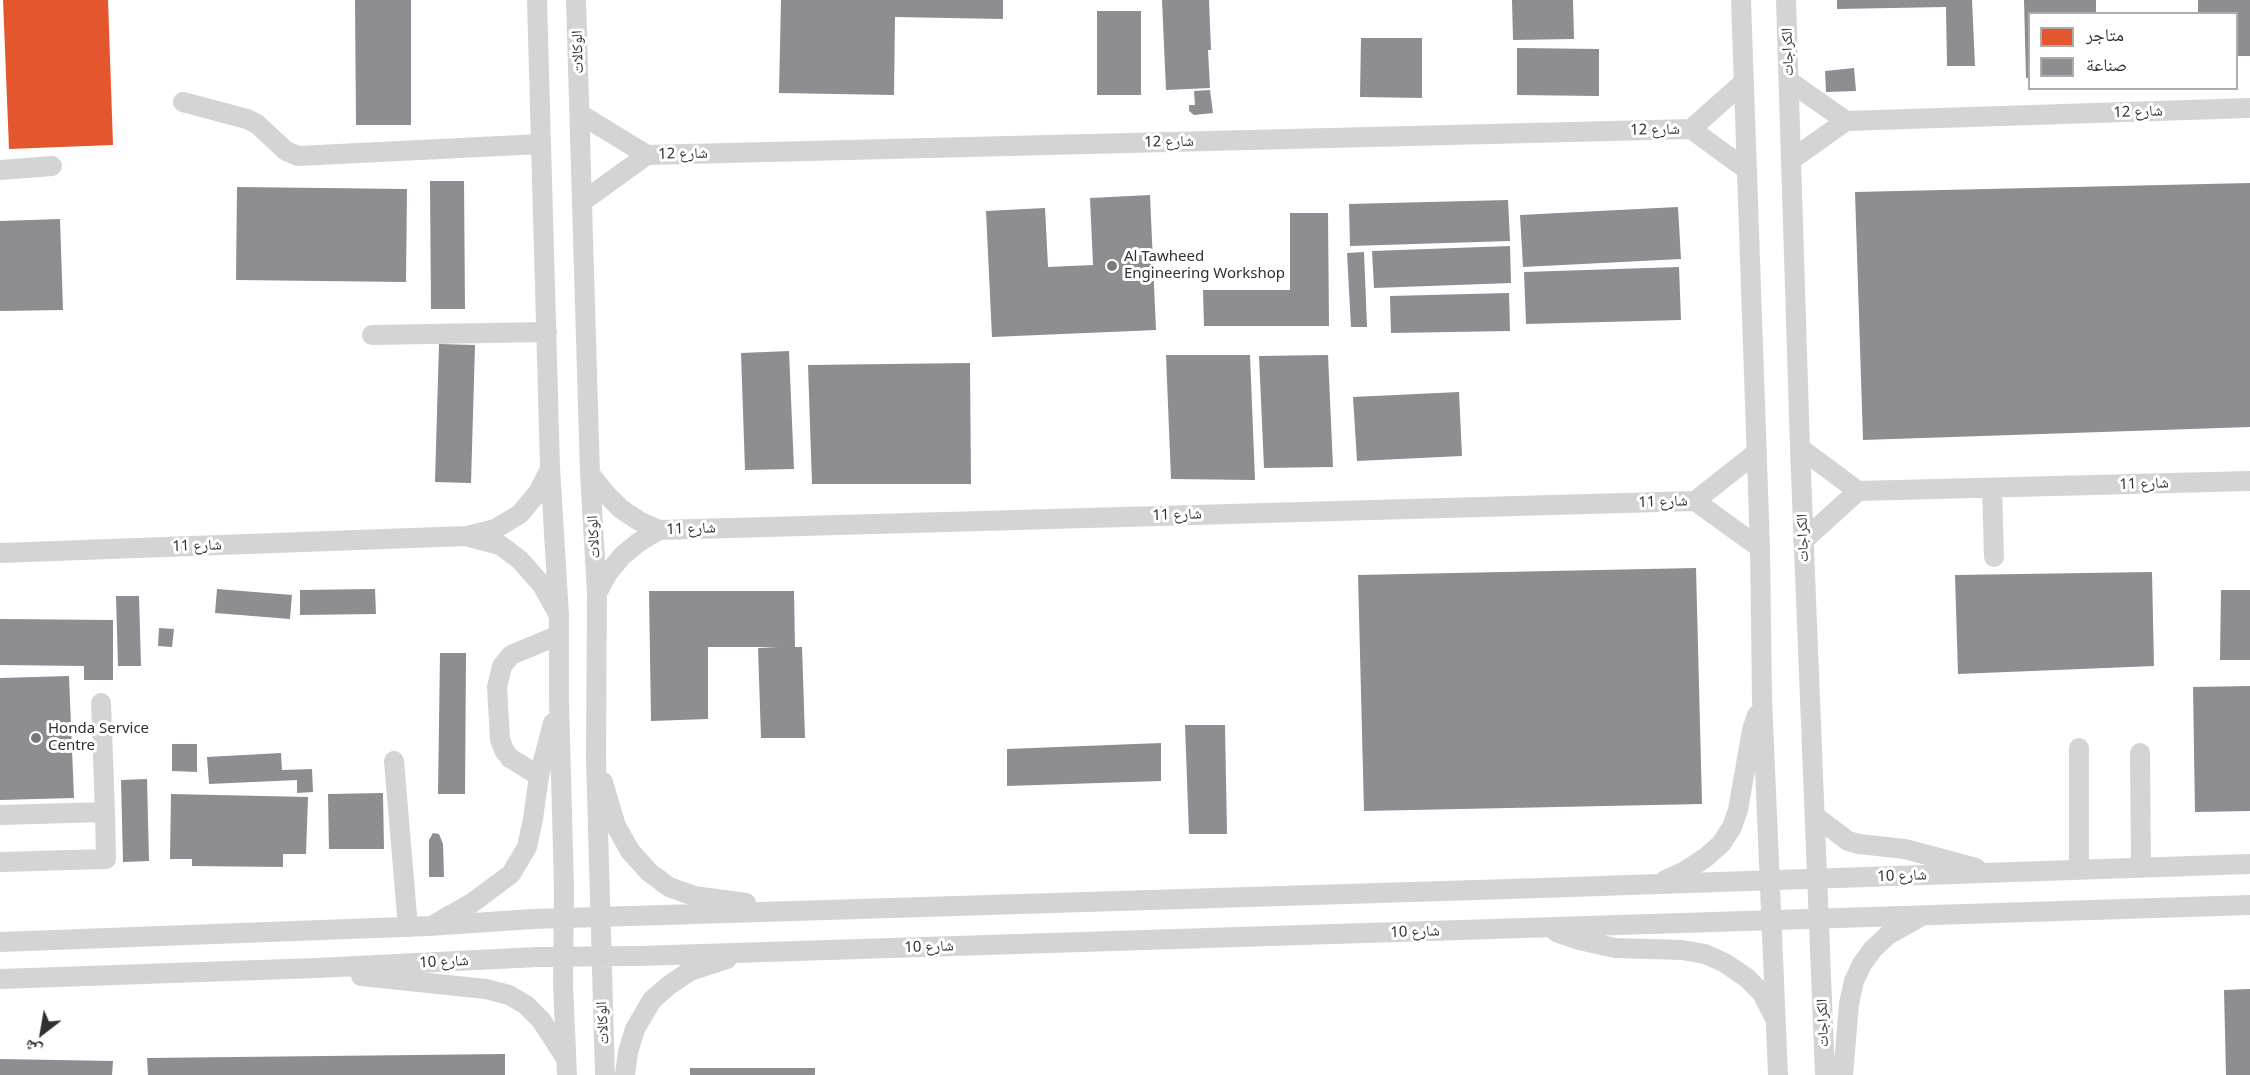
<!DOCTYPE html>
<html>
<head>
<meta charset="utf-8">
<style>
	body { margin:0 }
	#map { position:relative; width:2250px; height:1075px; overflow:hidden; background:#fff; font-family:"Noto Sans","Noto Naskh Arabic",sans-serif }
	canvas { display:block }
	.legend { position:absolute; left:2028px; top:12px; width:210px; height:78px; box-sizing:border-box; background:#fff; border:2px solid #acacac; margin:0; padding:8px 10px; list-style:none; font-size:18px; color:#303030 }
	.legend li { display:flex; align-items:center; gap:12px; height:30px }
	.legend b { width:30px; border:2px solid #acacac }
	.north { position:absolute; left:12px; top:1003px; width:60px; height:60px; -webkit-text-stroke:4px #fff; paint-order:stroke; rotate:211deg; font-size:16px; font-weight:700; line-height:24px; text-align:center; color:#303030 }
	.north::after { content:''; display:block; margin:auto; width:21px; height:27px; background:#303030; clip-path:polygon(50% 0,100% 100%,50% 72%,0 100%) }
</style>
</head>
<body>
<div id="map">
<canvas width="2250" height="1075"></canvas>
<ul class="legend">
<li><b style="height:16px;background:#e4572e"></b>متاجر</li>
<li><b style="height:16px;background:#8d8d92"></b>صناعة</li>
</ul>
<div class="north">ش</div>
</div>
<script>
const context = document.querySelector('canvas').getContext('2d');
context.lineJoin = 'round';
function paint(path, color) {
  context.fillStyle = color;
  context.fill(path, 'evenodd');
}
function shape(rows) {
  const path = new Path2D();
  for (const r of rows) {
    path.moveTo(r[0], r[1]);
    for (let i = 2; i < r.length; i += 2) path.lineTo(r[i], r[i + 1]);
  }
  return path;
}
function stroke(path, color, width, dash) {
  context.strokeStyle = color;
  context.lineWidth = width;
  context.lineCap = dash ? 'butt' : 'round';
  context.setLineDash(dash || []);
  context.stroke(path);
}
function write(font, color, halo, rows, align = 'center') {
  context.font = font + ' "Noto Sans","Noto Naskh Arabic",sans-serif';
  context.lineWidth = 6;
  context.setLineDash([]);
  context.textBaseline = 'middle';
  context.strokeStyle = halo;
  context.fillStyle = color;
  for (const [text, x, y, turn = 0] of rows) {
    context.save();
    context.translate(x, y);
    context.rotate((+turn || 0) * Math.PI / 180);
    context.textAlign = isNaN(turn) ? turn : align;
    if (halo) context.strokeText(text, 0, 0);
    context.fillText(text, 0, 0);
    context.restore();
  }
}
paint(shape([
	[3,0,108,0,113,145,9,149]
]), '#e4572e');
paint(shape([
	[355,0,411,0,411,125,356,125],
	[781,0,1003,0,1003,19,895,17,894,95,779,93],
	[1162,0,1209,0,1211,50,1208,50,1210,88,1166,90],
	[1512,0,1573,0,1574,39,1513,40],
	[1837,0,1972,0,1975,66,1947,66,1946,7,1837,9],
	[2024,0,2096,0,2096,14,2030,14,2030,78,2026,78],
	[2198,0,2250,0,2250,56,2236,56,2236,14,2198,14],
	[1097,11,1141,11,1141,95,1097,95],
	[1361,38,1422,38,1422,98,1360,97],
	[1517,48,1599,49,1599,96,1517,95],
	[1854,68,1856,91,1826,92,1825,71],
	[1210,90,1213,113,1194,115,1189,111,1189,105,1195,105,1194,91],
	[430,181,464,181,465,309,431,309],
	[2250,183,2250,427,1863,440,1855,192],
	[237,187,407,189,406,282,236,280],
	[1150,195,1156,330,992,337,986,211,1045,208,1048,267,1093,265,1090,198],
	[1508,200,1510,241,1350,246,1349,204],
	[1678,207,1681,259,1523,267,1520,215],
	[1290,213,1328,213,1329,326,1204,326,1203,290,1290,290],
	[60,219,63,310,0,311,0,221],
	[1510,246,1511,283,1374,288,1372,251],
	[1364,252,1367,327,1351,327,1347,253],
	[1679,267,1681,320,1526,324,1524,272],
	[1509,293,1510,331,1391,333,1390,296],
	[439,344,475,345,471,483,435,482],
	[789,351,794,469,745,470,741,353],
	[1166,355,1250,355,1255,480,1171,479],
	[1328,355,1333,467,1264,468,1259,356],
	[970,363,971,484,812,484,808,365],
	[1459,392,1462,456,1357,461,1353,397],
	[1696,568,1702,804,1364,811,1358,575],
	[2152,572,2154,666,1958,674,1955,575],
	[217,589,292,595,290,619,215,613],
	[375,589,376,614,300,615,300,590],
	[2221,590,2250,590,2250,660,2220,660],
	[649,591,794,591,795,647,802,647,805,738,761,738,758,648,778,647,708,647,708,719,651,721],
	[116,596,139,596,141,666,118,666],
	[0,619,113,620,113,680,84,680,84,666,0,665],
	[159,628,174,629,172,647,158,646],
	[440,653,466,653,465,794,438,794],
	[69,676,74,798,0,800,0,678],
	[2250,686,2250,811,2195,812,2193,687],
	[1185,725,1225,725,1227,834,1189,834],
	[1161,743,1161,781,1007,786,1007,749],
	[172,744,197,744,197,772,172,771],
	[281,753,282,770,312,769,313,792,297,793,297,780,209,784,207,757],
	[147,779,149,861,123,862,121,780],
	[383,793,384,849,329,849,328,794],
	[171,794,308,797,306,854,283,854,283,867,192,866,192,859,170,859],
	[433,833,439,834,443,844,444,877,429,877,429,840],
	[2250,989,2250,1075,2226,1075,2224,990],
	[505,1054,505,1075,148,1075,147,1058],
	[0,1059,113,1061,112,1075,0,1075],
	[690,1068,815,1068,815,1075,690,1075]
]), '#8d8d92');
stroke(shape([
	[537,0,550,467,559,616,559,700,564,889,563,984,567,1075],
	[576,0,590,474,597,593,596,758,605,1075],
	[1741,0,1760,548,1762,698,1778,1075],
	[1786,0,1800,448,1825,1075],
	[1789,81,1846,121],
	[183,102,247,119,257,124,286,151,298,156,541,144],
	[580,114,647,155,1691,129,1747,170],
	[1691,129,1744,82],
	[1791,160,1846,121,2250,108],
	[0,170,52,166],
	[582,202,647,155],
	[372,335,547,332],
	[1800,448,1858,491,2250,481],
	[590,474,606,494,621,509,639,521,659,530,1695,501,1757,452],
	[1992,488,1994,557],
	[1695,501,1760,548],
	[469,537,500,545,520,560,542,585,557,612],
	[1803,541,1858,491],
	[0,553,467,536,495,529,520,514,539,491,550,469],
	[597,593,608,573,622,556,639,542,659,530],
	[101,703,105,812],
	[2079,748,2079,870],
	[2140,753,2141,868],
	[394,761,408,927],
	[539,776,510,758,504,750,500,739,497,687,502,666,511,655,559,635],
	[603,782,616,826,630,851,649,872,669,887,694,896,746,903],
	[0,815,105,812,106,859,0,862],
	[1815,816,1848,841,1859,844,1905,849,1976,868],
	[1665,880,1685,871,1705,858,1721,844,1732,827,1738,810,1752,730,1757,715],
	[435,924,472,903,511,874,527,847,533,819,539,776,553,723],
	[1556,932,1579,940,1615,948,1682,950,1705,954,1725,963,1747,978,1762,993,1773,1015],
	[0,942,429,926,533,919,1541,888,2250,864],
	[361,976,486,989,509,995,526,1005,541,1020,565,1057],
	[0,979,317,968,537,957,639,956,2250,905],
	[625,1075,628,1052,635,1029,652,1000,668,986,690,971,727,959],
	[1843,1075,1849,1004,1854,981,1862,964,1873,949,1888,935,1920,917]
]), '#d4d4d4', 20);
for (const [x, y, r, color] of [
	[1112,266,6,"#787878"],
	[36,738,6,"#787878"]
]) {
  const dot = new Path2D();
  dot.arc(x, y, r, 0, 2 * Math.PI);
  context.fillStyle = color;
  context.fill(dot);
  stroke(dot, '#fff', 2);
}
write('15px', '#303030', '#fff', [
	["الوكالات",578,52,-92],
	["الكراجات",1788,52,-92],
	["شارع 12",2138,112,-2],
	["شارع 12",1655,130,-1],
	["شارع 12",1169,142,-1],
	["شارع 12",683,154,-1],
	["شارع 11",2144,484,-2],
	["شارع 11",1663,502,-2],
	["شارع 11",1177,515,-2],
	["شارع 11",691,529,-2],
	["الوكالات",594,537,-93],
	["الكراجات",1803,538,-92],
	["شارع 11",197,546,-2],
	["شارع 10",1902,876,-2],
	["شارع 10",1415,932,-2],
	["شارع 10",929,947,-2],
	["شارع 10",444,962,-3],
	["الوكالات",603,1023,-93],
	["الكراجات",1823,1023,-92]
]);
write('15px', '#303030', '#fff', [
	["Al Tawheed",1124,257],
	["Engineering Workshop",1124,274],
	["Honda Service",48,729],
	["Centre",48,746]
], 'left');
</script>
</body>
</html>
